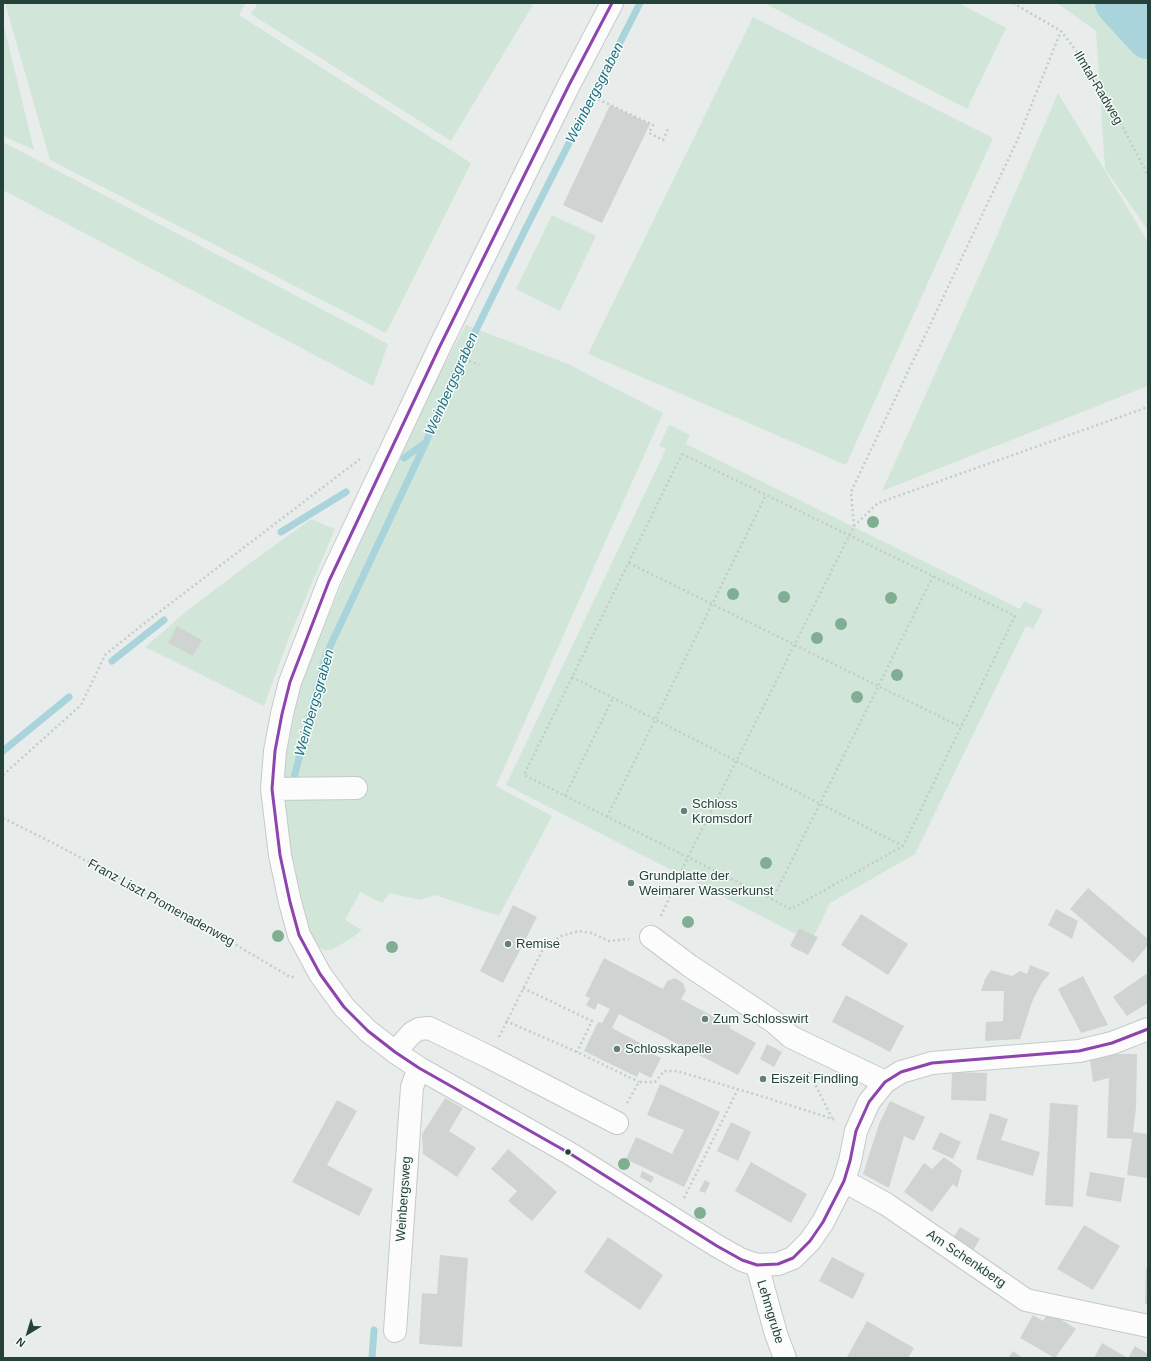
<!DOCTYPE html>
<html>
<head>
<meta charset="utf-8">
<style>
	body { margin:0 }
	#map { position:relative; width:1151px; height:1361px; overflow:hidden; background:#e8edeb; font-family:Helvetica,sans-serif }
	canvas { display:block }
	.frame { position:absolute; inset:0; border:4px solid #24423a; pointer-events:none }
	.north { position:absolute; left:8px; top:1313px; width:40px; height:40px; -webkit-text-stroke:3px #f7fbf9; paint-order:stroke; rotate:218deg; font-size:11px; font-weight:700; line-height:16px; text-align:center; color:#24423a }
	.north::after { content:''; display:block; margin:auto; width:14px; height:18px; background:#24423a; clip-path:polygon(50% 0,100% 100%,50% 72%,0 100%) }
</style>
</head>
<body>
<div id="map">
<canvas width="1151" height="1361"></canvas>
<div class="frame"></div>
<div class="north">N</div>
</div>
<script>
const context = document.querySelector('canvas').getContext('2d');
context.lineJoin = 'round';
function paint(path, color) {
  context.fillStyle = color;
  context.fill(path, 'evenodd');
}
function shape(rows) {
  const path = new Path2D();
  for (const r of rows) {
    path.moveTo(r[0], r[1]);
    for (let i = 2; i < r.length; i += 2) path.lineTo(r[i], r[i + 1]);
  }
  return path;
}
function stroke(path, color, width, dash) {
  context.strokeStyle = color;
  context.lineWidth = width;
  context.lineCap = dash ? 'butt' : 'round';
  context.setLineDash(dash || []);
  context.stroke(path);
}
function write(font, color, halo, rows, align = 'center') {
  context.font = font + ' Helvetica,sans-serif';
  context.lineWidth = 3;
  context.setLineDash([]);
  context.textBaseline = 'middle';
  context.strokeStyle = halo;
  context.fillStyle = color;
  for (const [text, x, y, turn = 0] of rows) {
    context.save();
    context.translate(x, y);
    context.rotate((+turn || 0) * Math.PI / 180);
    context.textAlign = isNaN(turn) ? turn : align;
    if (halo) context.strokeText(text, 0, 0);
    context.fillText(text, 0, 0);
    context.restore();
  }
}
paint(shape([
	[5,3,246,3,239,15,471,163,386,333,50,160],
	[258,3,534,3,451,141,251,14],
	[764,3,959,3,1006,28,967,109],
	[1057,3,1148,3,1148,230,1105,169,1096,31],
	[753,17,993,138,846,465,588,354],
	[3,22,34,150,3,136],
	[1058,93,1148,242,1148,386,882,491,985,263],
	[3,142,388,344,373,386,3,190],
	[552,215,596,236,560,311,516,289],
	[466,325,568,364,663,413,496,786,552,816,499,916,435,895,420,900,390,893,382,903,360,892,345,920,362,930,349,940,331,950,324,950,319,947,311,934,292,864,285,799,285,761,302,678,403,440],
	[669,425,690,435,686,444,1020,609,1024,601,1043,610,1033,629,1026,626,915,854,830,903,814,936,799,928,796,934,506,785,666,449,659,446],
	[311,519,335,529,288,640,264,706,145,647,188,610,246,566]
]), '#d1e6d8');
stroke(shape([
	[404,458,425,443],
	[281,532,346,492],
	[112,661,164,620],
	[3,751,69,697],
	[294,777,326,655,426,442,457,369,524,232,640,3],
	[372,1358,374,1330]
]), '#a9d4db', 7);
stroke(shape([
	[1117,3,1148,37]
]), '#a9d4db', 44);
paint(shape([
	[610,105,650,124,602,223,563,205],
	[177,626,202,640,193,656,168,643],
	[1088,888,1148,939,1148,945,1133,963,1070,909],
	[513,905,537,917,503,983,480,971],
	[1056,909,1078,921,1072,939,1048,925],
	[861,914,908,944,888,975,841,945],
	[799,928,818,937,808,955,790,946],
	[604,958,663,989,667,981,675,978,683,983,686,991,681,999,731,1026,729,1028,756,1043,738,1075,619,1014,612,1028,650,1048,648,1052,661,1058,651,1078,639,1072,637,1077,584,1051,598,1022,602,1023,610,1009,598,1003,595,1010,586,1005,590,998,585,996],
	[1030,965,1050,973,1041,984,1032,1002,1020,1039,985,1041,986,1022,1003,1021,1004,991,981,991,985,979,991,970,1012,976,1020,971,1027,974],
	[1146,974,1148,975,1148,1003,1127,1016,1113,997],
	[1083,976,1108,1025,1081,1033,1058,989],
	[846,995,904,1026,890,1052,832,1022],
	[767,1044,782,1052,774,1067,760,1059],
	[1108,1054,1137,1054,1136,1108,1133,1132,1148,1134,1148,1178,1127,1175,1132,1139,1107,1138,1109,1078,1093,1082,1090,1060],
	[952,1072,987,1073,986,1101,951,1100],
	[660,1084,720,1112,684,1187,626,1159,636,1137,672,1154,684,1130,647,1115],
	[445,1098,463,1108,449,1131,476,1148,457,1177,423,1154,422,1134],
	[337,1100,357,1111,327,1165,373,1189,359,1216,292,1182],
	[890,1101,925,1117,914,1141,904,1136,889,1188,863,1174,879,1124],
	[1050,1103,1078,1105,1073,1207,1045,1205],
	[990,1113,1008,1119,1001,1140,1040,1152,1033,1176,976,1159],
	[731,1122,751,1132,738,1161,717,1151],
	[940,1132,961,1142,953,1159,932,1149],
	[508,1149,557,1192,532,1221,508,1201,517,1191,491,1169],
	[944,1157,962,1170,957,1188,953,1184,932,1212,904,1192,924,1163,932,1169],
	[751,1162,807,1194,791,1223,735,1191],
	[642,1171,654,1177,651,1183,640,1177],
	[1090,1172,1125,1178,1121,1202,1086,1196],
	[705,1180,710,1183,705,1193,699,1191],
	[1084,1225,1120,1246,1093,1290,1057,1269],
	[960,1227,980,1239,972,1252,952,1240],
	[608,1237,663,1275,640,1310,584,1272],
	[440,1255,468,1258,462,1347,419,1344,422,1293,437,1294],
	[832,1257,865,1274,853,1299,819,1281],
	[1146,1268,1148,1268,1148,1304,1145,1304],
	[1049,1312,1076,1329,1055,1358,1020,1338,1033,1315,1043,1321],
	[867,1321,914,1348,908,1358,849,1358,847,1357],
	[1102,1343,1128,1358,1135,1346,1148,1354,1148,1358,1094,1358],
	[1013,1351,1023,1358,1008,1358]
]), '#cfd4d2');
const minor = shape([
	[612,3,569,85,439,348,329,581,290,682,282,714,275,751,272,789,280,855,290,902,299,935,320,974,344,1007,368,1031,395,1052,419,1068,569,1153,717,1246,742,1260,757,1265,778,1264,793,1258,810,1241,823,1222,844,1181,850,1161,856,1131,869,1102,885,1082,901,1072,932,1063,1079,1051,1112,1043,1148,1029],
	[272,789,356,788],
	[651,937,690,966,774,1022,791,1037,885,1082],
	[395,1052,412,1033,419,1029,429,1028,489,1057,617,1123],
	[844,1181,886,1204,1026,1300,1148,1326],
	[757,1265,776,1334,785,1358],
	[395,1331,412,1087,419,1068]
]);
stroke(minor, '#c5cac8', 24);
stroke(shape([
	[1013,3,1061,31,1084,61,1115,113,1148,175],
	[589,95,653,125,649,133,663,140,669,127],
	[460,357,479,365],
	[682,454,1015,616,903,846,791,909,524,775,682,454],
	[854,526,851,492,1017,141,1061,31],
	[629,563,961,727],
	[572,677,903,846],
	[3,775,81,705,105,655,141,626,360,459],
	[565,796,613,698],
	[607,817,766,495],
	[3,818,53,843,167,904,275,968,290,977,295,977],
	[772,900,933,576],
	[661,916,688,857,854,526,878,503,1148,407],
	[523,988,592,1021,577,1052],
	[506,1021,577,1052,639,1082],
	[499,1037,542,951,550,944,561,936,579,931,592,933,609,941,629,939],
	[809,1072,832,1118],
	[627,1103,639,1082,655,1082,664,1071,677,1071,764,1097,836,1120],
	[684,1198,738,1089]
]), '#c3ccca', 2.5, [2, 3]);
stroke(minor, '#fcfcfc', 22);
stroke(shape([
	[612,3,569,85,439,348,329,581,290,682,282,714,275,751,272,789,280,855,290,902,299,935,320,974,344,1007,368,1031,395,1052,419,1068,569,1153,717,1246,742,1260,757,1265,778,1264,793,1258,810,1241,823,1222,844,1181,850,1161,856,1131,869,1102,885,1082,901,1072,932,1063,1079,1051,1112,1043,1148,1029]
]), '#8e44ad', 3);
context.fillStyle = '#81ae93';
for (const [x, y] of [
	[873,522],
	[733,594],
	[784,597],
	[891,598],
	[841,624],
	[817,638],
	[897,675],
	[857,697],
	[766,863],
	[688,922],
	[278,936],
	[392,947],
	[624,1164],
	[700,1213]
]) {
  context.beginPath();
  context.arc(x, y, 6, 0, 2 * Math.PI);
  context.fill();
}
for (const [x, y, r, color] of [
	[684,811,4,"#697e78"],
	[631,883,4,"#697e78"],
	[508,944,4,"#697e78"],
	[705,1019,4,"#697e78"],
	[617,1049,4,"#697e78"],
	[763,1079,4,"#697e78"],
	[568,1152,3.5,"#24423a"]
]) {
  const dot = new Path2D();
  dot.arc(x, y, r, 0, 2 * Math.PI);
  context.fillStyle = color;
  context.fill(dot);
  stroke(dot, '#f7fbf9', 1.5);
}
write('13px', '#24423a', '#f7fbf9', [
	["Ilmtal-Radweg",1098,88,59],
	["Franz Liszt Promenadenweg",161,903,29],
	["Weinbergsweg",404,1199,-86],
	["Am Schenkberg",966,1259,34],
	["Lehmgrube",770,1312,73]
]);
write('13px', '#24423a', '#f7fbf9', [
	["Schloss",692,804],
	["Kromsdorf",692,819],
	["Grundplatte der",639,876],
	["Weimarer Wasserkunst",639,891],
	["Remise",516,944],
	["Zum Schlosswirt",713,1019],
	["Schlosskapelle",625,1049],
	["Eiszeit Findling",771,1079]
], 'left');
write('italic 14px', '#1c6f80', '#f7fbf9', [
	["Weinbergsgraben",595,93,-63],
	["Weinbergsgraben",452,384,-66],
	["Weinbergsgraben",315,703,-74]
]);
</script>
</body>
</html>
